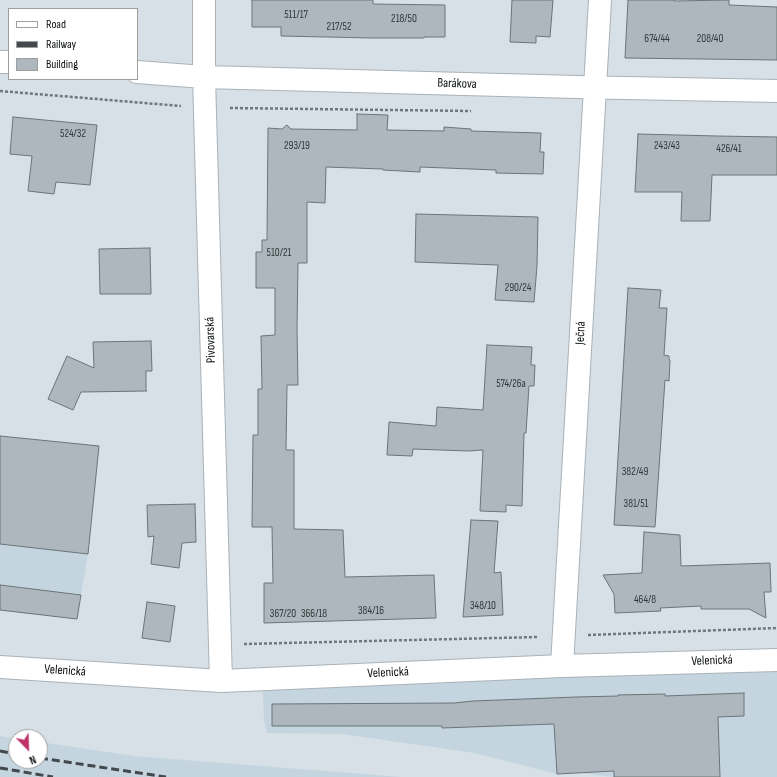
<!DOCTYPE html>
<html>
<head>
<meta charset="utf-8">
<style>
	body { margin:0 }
	#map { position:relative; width:777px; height:777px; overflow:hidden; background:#d6e0e6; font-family:"Sofia Sans Condensed",sans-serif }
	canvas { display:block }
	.legend { position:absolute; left:8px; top:8px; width:130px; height:72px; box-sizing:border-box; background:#fff; border:1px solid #9d9f9f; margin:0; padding:5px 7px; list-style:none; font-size:12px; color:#0a0e10 }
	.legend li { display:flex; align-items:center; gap:8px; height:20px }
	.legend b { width:20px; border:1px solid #9d9f9f }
	.north { position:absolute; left:8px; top:729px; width:40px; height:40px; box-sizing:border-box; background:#fff; border:1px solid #9d9f9f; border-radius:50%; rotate:157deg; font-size:11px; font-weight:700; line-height:16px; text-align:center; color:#0a0e10 }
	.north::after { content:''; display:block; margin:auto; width:14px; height:18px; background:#be3267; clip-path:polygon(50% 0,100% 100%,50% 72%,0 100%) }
</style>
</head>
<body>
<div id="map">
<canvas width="777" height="777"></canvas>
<ul class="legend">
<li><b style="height:5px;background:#fff"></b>Road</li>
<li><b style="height:5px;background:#42484b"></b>Railway</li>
<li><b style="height:11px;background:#aeb7bd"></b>Building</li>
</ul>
<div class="north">N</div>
</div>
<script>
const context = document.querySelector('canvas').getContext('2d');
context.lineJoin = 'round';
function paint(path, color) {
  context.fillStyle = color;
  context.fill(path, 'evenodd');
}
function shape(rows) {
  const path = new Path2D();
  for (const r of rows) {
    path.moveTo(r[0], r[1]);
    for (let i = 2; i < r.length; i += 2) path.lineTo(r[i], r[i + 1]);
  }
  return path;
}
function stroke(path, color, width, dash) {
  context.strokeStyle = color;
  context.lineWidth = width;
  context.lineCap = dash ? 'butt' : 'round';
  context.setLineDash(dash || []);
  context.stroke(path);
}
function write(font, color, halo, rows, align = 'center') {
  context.font = font + ' "Sofia Sans Condensed",sans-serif';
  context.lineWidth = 3;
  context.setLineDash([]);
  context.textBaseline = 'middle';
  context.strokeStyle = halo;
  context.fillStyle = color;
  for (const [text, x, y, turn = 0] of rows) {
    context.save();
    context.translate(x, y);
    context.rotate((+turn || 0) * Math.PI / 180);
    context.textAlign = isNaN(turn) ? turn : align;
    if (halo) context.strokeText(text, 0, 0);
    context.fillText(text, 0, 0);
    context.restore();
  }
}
paint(shape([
	[0,436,99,446,88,554,77,619,0,610],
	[777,660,777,777,614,777,582,773,557,774,475,753,342,734,267,733,264,720,262,679],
	[0,736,16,739,16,761,40,761,40,742,134,756,401,777,0,777]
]), '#c4d5e0');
const building = shape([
	[252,0,373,0,373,4,445,5,445,37,424,37,424,38,372,38,281,36,281,27,252,27,252,0],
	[512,0,553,0,550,37,536,36,536,43,510,42,512,0],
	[628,0,674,0,674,1,729,0,729,5,777,7,777,60,625,58,628,0],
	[357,114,388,115,387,130,444,131,444,127,471,129,471,131,541,133,540,152,544,152,543,174,496,173,496,170,420,167,420,172,383,170,383,169,326,167,325,203,307,202,307,263,298,263,297,328,298,385,287,385,286,450,294,450,294,529,343,530,345,577,434,575,436,618,264,623,264,583,273,583,272,527,252,527,253,435,258,435,258,389,262,389,261,336,275,335,275,288,256,288,256,252,262,252,262,240,267,240,268,128,282,129,287,125,291,129,357,130,357,114],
	[13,117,97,125,90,185,56,182,54,194,28,191,32,156,10,154,13,117],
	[638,134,717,136,777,137,777,175,712,175,710,221,681,221,682,192,635,192,638,134],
	[416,214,538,217,537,266,534,302,495,300,498,265,415,262,416,214],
	[150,248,151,294,100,294,99,249,150,248],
	[628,288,661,290,659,308,667,308,664,355,669,356,669,359,670,360,669,381,665,380,655,527,614,525,628,288],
	[151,341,152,371,146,371,146,390,147,391,81,392,73,410,48,399,67,356,94,368,93,342,151,341],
	[487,345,532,347,531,365,535,365,534,386,529,386,526,433,524,433,522,506,506,505,506,512,480,511,483,450,469,451,413,449,412,456,387,455,389,422,436,426,437,407,483,410,487,345],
	[0,436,99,446,88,554,0,544,0,436],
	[195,504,196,542,182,543,179,568,151,564,154,536,148,537,147,505,195,504],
	[471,520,498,521,494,573,501,572,503,615,463,617,471,520],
	[644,532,680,535,681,566,770,563,771,592,764,592,766,618,749,609,701,609,701,606,660,608,661,611,615,613,614,594,603,575,642,573,644,532],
	[0,585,81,595,77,619,0,610,0,585],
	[147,602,175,606,170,642,142,638,147,602],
	[744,693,744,716,718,717,720,777,614,777,614,771,557,774,554,724,442,728,442,726,272,726,272,704,454,703,473,701,576,697,618,696,618,695,665,694,665,696,744,693]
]);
paint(building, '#aeb7bd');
stroke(building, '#6b7479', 1);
const minor = shape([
	[204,0,204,77,221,681],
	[0,62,9,62],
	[137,72,204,77,576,87,777,91],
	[562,666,600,0],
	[0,667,221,681,562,666,777,660]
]);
stroke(minor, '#aab2b8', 24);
stroke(shape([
	[0,91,181,106],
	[230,108,471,111],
	[588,635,777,628],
	[244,644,539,637]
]), '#70777b', 2.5, [3, 2]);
stroke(minor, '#fff', 22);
stroke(shape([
	[0,751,16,754],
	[40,758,166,777],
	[0,768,53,777]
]), '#42484b', 3, [8, 4]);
write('11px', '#33383b', null, [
	["511/17",296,15],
	["218/50",404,19],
	["217/52",339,27],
	["674/44",657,39],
	["208/40",710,39],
	["524/32",73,134],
	["293/19",297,146],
	["243/43",667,146],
	["426/41",729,149],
	["510/21",279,253],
	["290/24",518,288],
	["574/26a",511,384],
	["382/49",635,472],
	["381/51",636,504],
	["464/8",645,600],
	["348/10",483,606],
	["384/16",371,611],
	["367/20",283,614],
	["366/18",314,614]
]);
write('13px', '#0a0e10', '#fff', [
	["Barákova",457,84,2],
	["Ječná",581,333,-87],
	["Pivovarská",211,340,-92],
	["Velenická",712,661,-2],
	["Velenická",65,671,4],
	["Velenická",388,673,-3]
]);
</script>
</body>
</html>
